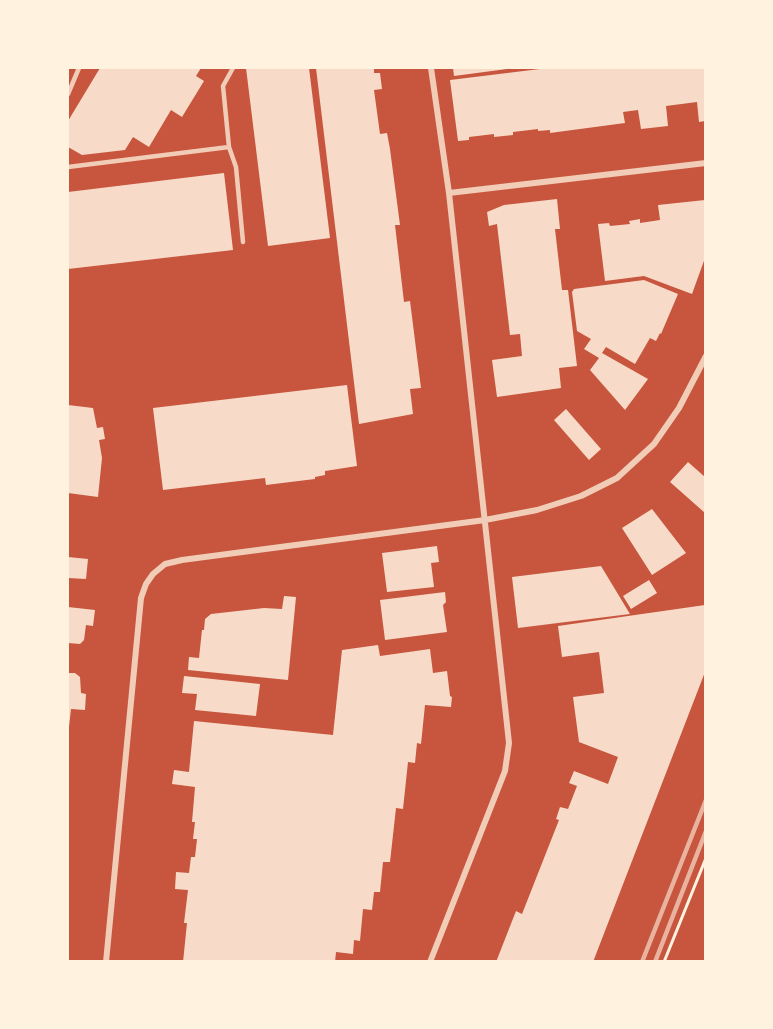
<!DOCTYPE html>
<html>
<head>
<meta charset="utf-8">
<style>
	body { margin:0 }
	#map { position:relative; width:773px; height:1029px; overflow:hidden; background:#c8553d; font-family:"IBM Plex Sans",sans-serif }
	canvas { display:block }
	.frame { position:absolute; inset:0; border:69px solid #fff3e0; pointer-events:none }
</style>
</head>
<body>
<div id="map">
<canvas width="773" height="1029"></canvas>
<div class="frame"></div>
</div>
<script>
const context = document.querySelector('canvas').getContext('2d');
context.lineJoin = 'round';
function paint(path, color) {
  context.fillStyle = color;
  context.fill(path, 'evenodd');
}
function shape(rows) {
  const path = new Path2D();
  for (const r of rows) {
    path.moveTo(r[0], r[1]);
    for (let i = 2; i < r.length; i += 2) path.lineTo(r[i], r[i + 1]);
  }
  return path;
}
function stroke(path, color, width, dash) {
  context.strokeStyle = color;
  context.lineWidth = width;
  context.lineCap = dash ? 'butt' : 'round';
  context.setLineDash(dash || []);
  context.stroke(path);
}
paint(shape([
	[100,68,201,68,196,76,204,81,182,117,171,110,149,147,133,137,125,150,82,155,68,147,68,121],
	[246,68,309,68,330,238,268,246],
	[316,68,374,68,374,73,380,73,382,89,374,90,380,134,387,133,390,149,400,225,395,225,404,302,410,301,421,388,410,389,413,414,359,424],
	[453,68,507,68,507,69,454,76],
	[548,68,705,68,705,121,699,122,697,102,666,106,668,126,641,129,638,110,623,112,625,123,550,133,550,130,538,131,538,129,513,132,513,135,494,137,494,134,469,137,469,140,458,141,450,80],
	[224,173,233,250,68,269,68,192],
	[557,199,560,229,555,229,562,290,568,290,577,366,559,368,561,388,497,397,492,360,522,356,520,334,510,335,497,224,489,226,487,212,504,205],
	[705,200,705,258,692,294,644,276,605,281,598,224,609,223,610,226,630,224,629,221,640,219,640,223,660,220,658,205],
	[644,280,678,294,661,334,660,333,656,341,650,338,635,364,606,347,602,353,648,379,625,410,590,370,599,358,584,349,591,339,577,331,572,292,574,289],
	[347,385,357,466,325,471,325,475,315,477,315,479,266,485,265,478,163,490,153,408],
	[68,405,93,408,97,428,103,427,105,439,99,440,102,458,98,497,68,493],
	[566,409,601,449,589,460,554,420],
	[688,462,705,477,705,513,670,482],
	[652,509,686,553,652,575,622,528],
	[437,546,439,562,431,563,434,587,387,592,382,553],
	[68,557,88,559,86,579,68,578],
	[601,566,630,614,518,628,512,577],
	[649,580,657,593,631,609,623,596],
	[445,592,446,602,443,605,447,632,385,640,380,600],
	[284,596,296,597,288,680,188,670,189,657,199,658,202,630,204,630,205,619,211,614,264,608,282,609],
	[705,605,705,672,593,962,496,962,516,911,522,914,559,820,556,819,560,807,568,809,577,786,569,783,574,771,608,784,618,757,579,742,573,697,604,693,599,652,562,657,558,626],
	[68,607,95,610,93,626,86,625,84,640,80,644,68,643],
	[378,645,380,656,430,649,433,673,447,671,450,696,452,697,451,707,425,705,421,744,417,743,415,763,408,762,403,809,396,808,390,862,383,862,380,892,374,892,372,910,363,909,360,941,354,940,353,954,336,952,335,962,183,962,187,923,184,923,188,890,175,889,176,872,189,873,191,857,195,857,197,839,193,839,195,822,192,822,195,787,172,784,174,770,189,772,194,721,333,735,342,650],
	[68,673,75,673,80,677,81,693,86,694,85,710,71,709,69,727,68,727],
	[184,676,260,684,256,716,195,710,197,694,182,693]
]), '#f7dbc8');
stroke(shape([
	[664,962,706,858]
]), '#fff3e0', 3);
stroke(shape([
	[233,68,223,86,229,147,236,167,243,242],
	[68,94,79,68],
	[68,167,229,147]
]), '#f1ccb7', 4.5);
stroke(shape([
	[449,193,706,163],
	[106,962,141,598,146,584,153,574,165,564,182,560,485,520,537,510,581,496,617,478,654,444,679,408,706,356],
	[430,962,505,771,509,743,449,193,431,68]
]), '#f1ccb7', 6);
stroke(shape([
	[642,962,706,800],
	[655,962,706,831]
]), '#e9b49f', 4.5);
</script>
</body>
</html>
